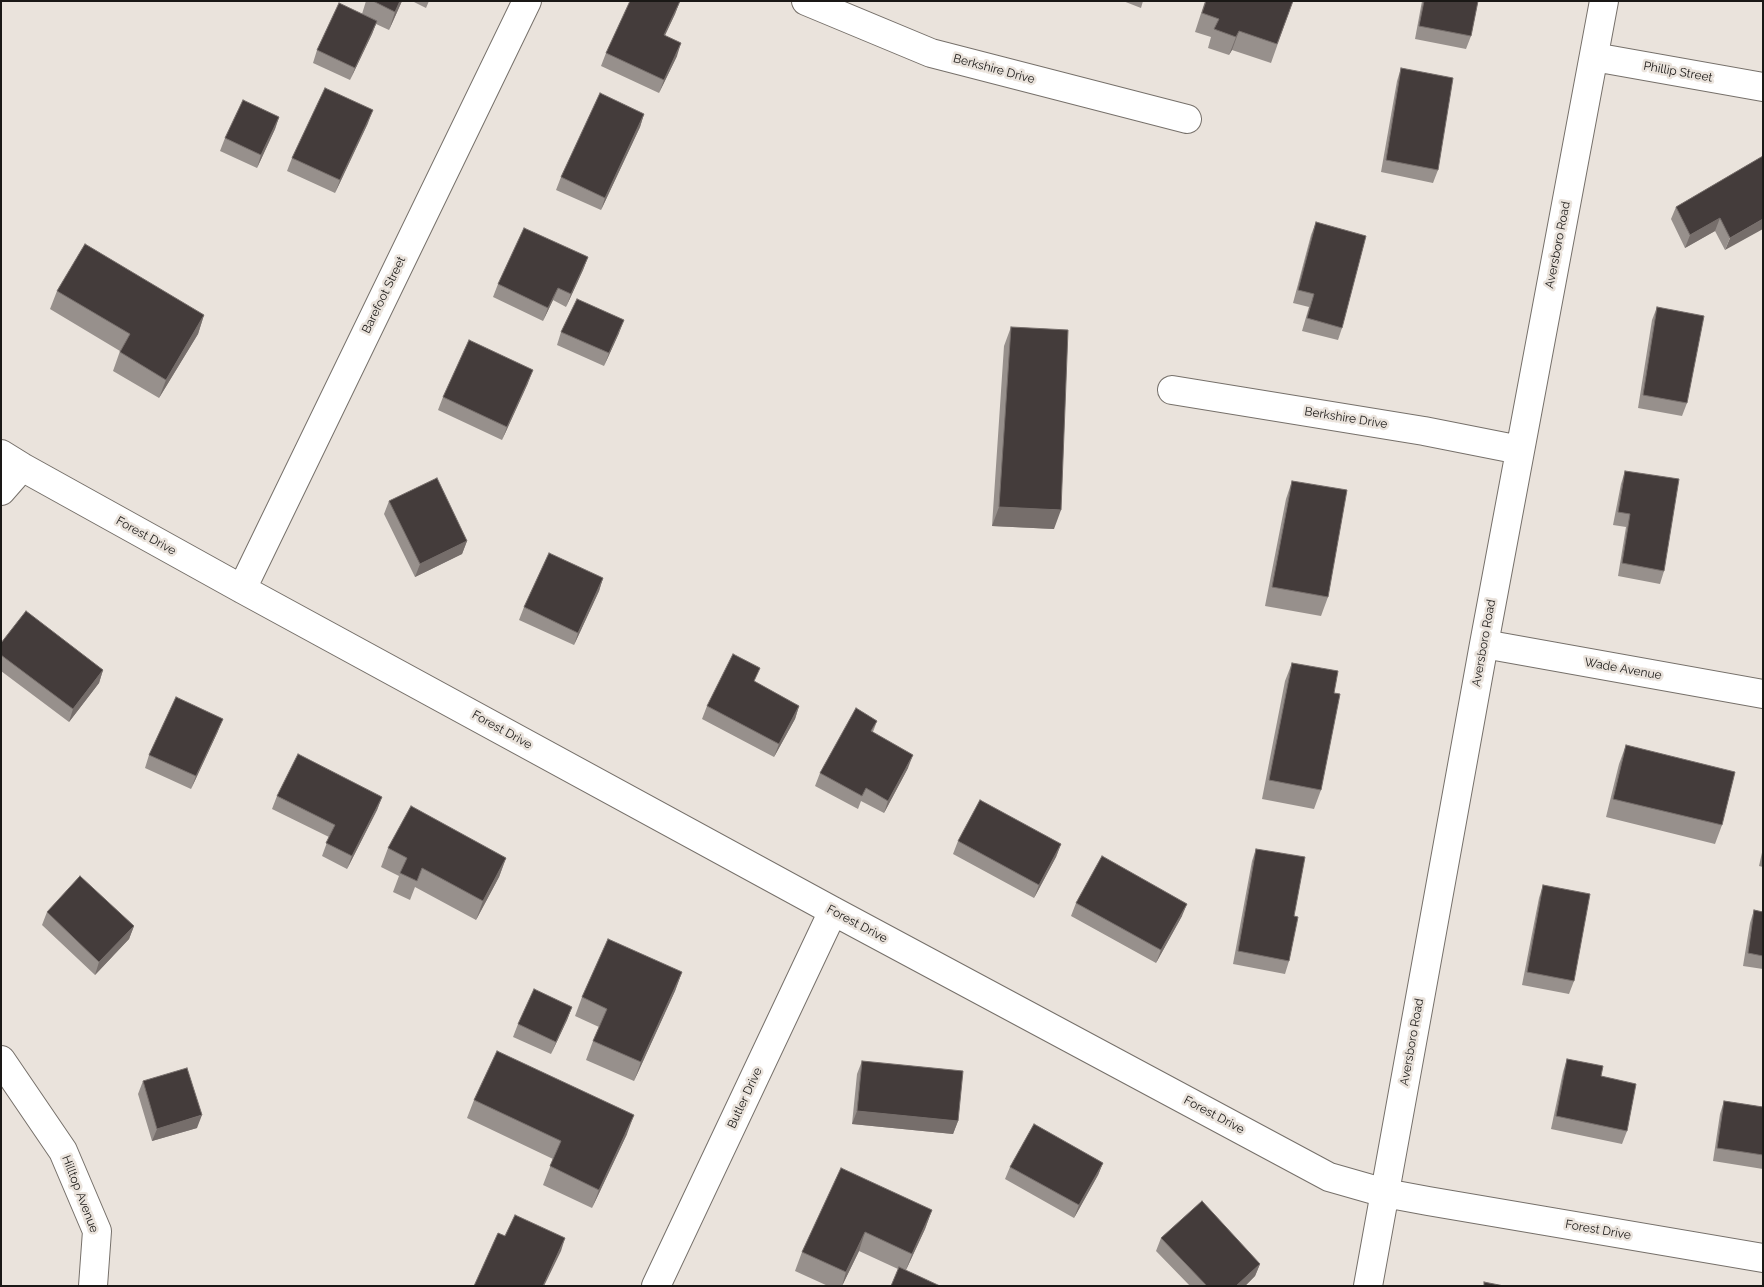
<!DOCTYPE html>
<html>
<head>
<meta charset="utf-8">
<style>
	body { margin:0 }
	#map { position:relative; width:1764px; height:1287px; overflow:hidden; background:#eae3dc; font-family:Raleway,sans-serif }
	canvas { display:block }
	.frame { position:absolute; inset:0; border:2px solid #1a1816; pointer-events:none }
</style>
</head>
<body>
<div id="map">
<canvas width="1764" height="1287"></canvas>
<div class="frame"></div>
</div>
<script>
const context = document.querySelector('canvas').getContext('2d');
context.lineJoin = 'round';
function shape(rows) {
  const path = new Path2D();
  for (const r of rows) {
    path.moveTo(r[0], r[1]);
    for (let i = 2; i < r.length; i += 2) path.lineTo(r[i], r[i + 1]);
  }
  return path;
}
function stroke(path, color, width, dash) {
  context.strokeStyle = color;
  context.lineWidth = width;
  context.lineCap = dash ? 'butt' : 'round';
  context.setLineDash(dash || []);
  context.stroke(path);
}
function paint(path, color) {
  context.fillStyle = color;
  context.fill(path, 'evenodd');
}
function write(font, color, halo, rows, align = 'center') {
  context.font = font + ' Raleway,sans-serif';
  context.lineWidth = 5;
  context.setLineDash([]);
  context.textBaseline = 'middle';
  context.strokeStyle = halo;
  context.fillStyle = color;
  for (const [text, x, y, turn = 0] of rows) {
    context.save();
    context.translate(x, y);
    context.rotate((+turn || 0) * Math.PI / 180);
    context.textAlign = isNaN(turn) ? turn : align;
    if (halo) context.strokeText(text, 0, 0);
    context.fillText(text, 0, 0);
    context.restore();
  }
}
const minor = shape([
	[806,1,931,53,1187,119],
	[1594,57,1763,87],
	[1172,390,1424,431,1520,450],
	[1,454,22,467,242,589,833,911,1329,1177,1385,1193,1428,1201,1763,1258],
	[1,491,22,467],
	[242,589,527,1],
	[1484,644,1763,694],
	[1,1060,63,1151,97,1231,93,1286],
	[656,1286,833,911],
	[1368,1286,1484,644,1604,1]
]);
stroke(minor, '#76706a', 30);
stroke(minor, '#fff', 28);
paint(shape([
	[366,1,402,1,389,30,376,24,372,34,350,80,313,63,317,50,362,14],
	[412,1,429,1,426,8],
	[680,1,675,14,665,35,677,56,659,93,601,66,606,53],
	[1123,1,1143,1,1141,8],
	[1205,1,1293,1,1271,63,1232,50,1229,55,1208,48,1211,37,1195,32],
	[1422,1,1478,1,1471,36,1466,49,1415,39],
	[1401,68,1438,170,1433,183,1381,172,1397,81],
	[644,114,640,127,601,210,556,190,561,177],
	[279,117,275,129,257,168,220,151,225,138],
	[368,123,335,193,287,171,292,158],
	[1763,156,1725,250,1715,231,1685,248,1671,219,1676,207],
	[1316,222,1342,328,1338,340,1302,331,1309,307,1293,303,1311,235],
	[588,257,583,270,566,307,553,300,543,321,493,297,498,284],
	[57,291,204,315,198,334,159,398,113,371,120,351,50,309],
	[1657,307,1687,403,1682,416,1638,408,1652,320],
	[1011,327,1054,529,992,526,1004,346],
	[561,332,619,333,604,366,557,345],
	[528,383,502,440,438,410,443,397],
	[1625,471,1664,571,1660,584,1618,576,1626,527,1613,525,1621,484],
	[1292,481,1328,597,1321,616,1265,606,1286,499],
	[389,501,467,541,462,554,415,577,384,514],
	[603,578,599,591,574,645,519,620,524,607],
	[1,643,103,670,99,683,69,722,1,671],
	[1292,663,1334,693,1321,790,1314,809,1262,799,1285,681],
	[755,682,799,706,795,719,774,757,702,719,707,706],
	[877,721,873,732,908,768,884,813,861,801,858,809,815,786,820,773],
	[218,731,191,789,145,768,149,755],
	[1626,745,1722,825,1715,844,1606,817,1619,764],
	[277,796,382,797,377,810,347,869,322,856,329,837,272,809],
	[958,841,1061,844,1056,857,1034,898,953,854],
	[388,848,506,858,499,877,476,920,415,887,410,900,393,892,399,876,381,867],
	[1763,848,1763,867,1759,866],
	[1256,849,1294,916,1289,961,1285,974,1233,964,1252,861],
	[1543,885,1574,981,1569,994,1522,985,1539,898],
	[1076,903,1182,916,1156,963,1071,916],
	[1754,910,1763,912,1763,969,1743,966,1750,923],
	[47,912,134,926,129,939,95,975,42,925],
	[682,972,675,991,634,1081,586,1060,593,1041,599,1027,575,1016,582,997],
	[572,1007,567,1020,551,1054,513,1037,518,1024],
	[1567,1059,1601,1076,1627,1131,1622,1144,1551,1129,1563,1072],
	[862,1061,958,1121,953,1134,852,1124,857,1074],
	[143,1081,197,1128,152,1141,138,1094],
	[474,1100,627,1134,592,1208,543,1185,553,1159,467,1118],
	[1724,1101,1763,1107,1763,1169,1713,1161,1720,1114],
	[1103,1163,1098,1175,1074,1218,1005,1179,1010,1167],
	[932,1210,925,1229,906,1270,898,1269,859,1251,842,1286,828,1286,795,1271,802,1252],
	[1161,1238,1260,1264,1255,1276,1245,1286,1190,1286,1156,1251]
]), '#97908c');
paint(shape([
	[400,1,402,1,389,30,395,12],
	[680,1,675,14,659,48,664,35],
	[377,21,372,34,350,80,355,68],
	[1239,31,1232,50,1229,55,1236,37],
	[681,43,677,56,659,93,664,80],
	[373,110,368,123,335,193,340,180],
	[644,114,640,127,601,210,605,198],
	[279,117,275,129,257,168,261,155],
	[1720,218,1715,231,1685,248,1690,235],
	[1763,219,1763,229,1725,250,1730,238],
	[588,257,583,270,566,307,571,294],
	[558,288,553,300,543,321,548,308],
	[204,315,198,334,159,398,166,380],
	[624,320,619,333,604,366,609,353],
	[533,370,528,383,502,440,507,427],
	[999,507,1061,510,1054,529,992,526],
	[467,541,462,554,415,577,420,564],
	[603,578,599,591,574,645,578,633],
	[103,670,99,683,69,722,73,709],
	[799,706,795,719,774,757,779,744],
	[223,719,218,731,191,789,196,776],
	[913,755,908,768,884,813,888,801],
	[382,797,377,810,347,869,352,856],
	[1061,844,1056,857,1034,898,1039,885],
	[506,858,499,877,476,920,483,901],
	[1187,904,1182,916,1156,963,1161,950],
	[134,926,129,939,95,975,99,962],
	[682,972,675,991,634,1081,641,1062],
	[572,1007,567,1020,551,1054,556,1042],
	[857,1111,958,1121,953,1134,852,1124],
	[202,1115,197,1128,152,1141,157,1129],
	[634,1115,627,1134,592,1208,599,1190],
	[1103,1163,1098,1175,1074,1218,1079,1205],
	[932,1210,925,1229,905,1272,912,1254],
	[865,1232,859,1251,842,1286,846,1272],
	[565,1238,561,1251,544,1286,543,1286],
	[1260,1264,1255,1276,1245,1286,1236,1286]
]), '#766e6b');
const building = shape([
	[373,1,400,1,395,12,373,1],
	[630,1,680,1,664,35,681,43,664,80,606,53,630,1],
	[1206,1,1293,1,1277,44,1239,31,1236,37,1214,29,1219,19,1202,13,1206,1],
	[1424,1,1478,1,1471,36,1419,26,1424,1],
	[339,3,377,21,355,68,317,50,339,3],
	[1401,68,1453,78,1438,170,1386,160,1401,68],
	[325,88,373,110,340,180,292,158,325,88],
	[600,93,644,114,605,198,561,177,600,93],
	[243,100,279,117,261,155,225,138,243,100],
	[1763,156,1763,219,1730,238,1720,218,1690,235,1676,207,1763,156],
	[1316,222,1366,236,1342,328,1307,318,1314,294,1298,290,1316,222],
	[524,228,588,257,571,294,558,288,548,308,498,284,524,228],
	[85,244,204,315,166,380,120,352,130,334,57,291,85,244],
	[577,299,624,320,609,353,561,332,577,299],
	[1657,307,1704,316,1687,403,1643,395,1657,307],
	[1011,327,1068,330,1061,510,999,507,1011,327],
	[469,340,533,370,507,427,443,397,469,340],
	[1625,471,1679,479,1664,571,1622,563,1630,514,1618,512,1625,471],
	[437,478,467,541,420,564,389,501,437,478],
	[1292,481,1347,490,1328,597,1272,587,1292,481],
	[549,553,603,578,578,633,524,607,549,553],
	[26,611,103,670,73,709,1,655,1,643,26,611],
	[733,654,760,668,754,681,799,706,779,744,707,706,733,654],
	[1292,663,1338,671,1334,693,1340,694,1321,790,1269,780,1292,663],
	[176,697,223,719,196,776,149,755,176,697],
	[856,708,877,721,871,731,913,755,888,801,866,788,862,796,820,773,856,708],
	[1626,745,1735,772,1722,825,1613,799,1626,745],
	[298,754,382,797,352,856,326,843,335,825,277,796,298,754],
	[980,800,1061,844,1039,885,958,841,980,800],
	[411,806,506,858,483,901,422,868,417,881,400,873,407,858,388,848,411,806],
	[1256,849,1305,857,1294,916,1298,917,1289,961,1238,951,1256,849],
	[1102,856,1187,904,1161,950,1076,903,1102,856],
	[80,876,134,926,99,962,47,912,80,876],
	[1543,885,1590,894,1574,981,1527,972,1543,885],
	[1754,910,1763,912,1763,956,1748,953,1754,910],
	[608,939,682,972,641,1062,593,1041,607,1009,582,997,608,939],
	[534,989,572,1007,556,1042,518,1024,534,989],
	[497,1051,634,1115,599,1190,550,1166,561,1141,474,1100,497,1051],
	[1567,1059,1603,1066,1601,1076,1636,1084,1627,1131,1556,1116,1567,1059],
	[862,1061,963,1071,958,1121,857,1111,862,1061],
	[187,1068,202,1115,157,1129,143,1081,187,1068],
	[1724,1101,1763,1107,1763,1155,1717,1148,1724,1101],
	[1034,1124,1103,1163,1079,1205,1010,1167,1034,1124],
	[841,1168,932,1210,912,1254,865,1232,846,1272,802,1252,841,1168],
	[1202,1201,1260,1264,1236,1286,1207,1286,1161,1238,1202,1201],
	[515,1215,565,1238,543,1286,474,1286,498,1233,505,1236,515,1215],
	[899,1267,940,1286,891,1286,899,1267],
	[1484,1282,1504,1286,1484,1286,1484,1282]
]);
paint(building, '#443c3b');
stroke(building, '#766e6b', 1);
write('12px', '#1a1816', '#eae3dc', [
	["Berkshire Drive",994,69,15],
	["Phillip Street",1678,72,10],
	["Aversboro Road",1558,245,-79],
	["Barefoot Street",384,295,-64],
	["Berkshire Drive",1346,418,9],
	["Forest Drive",146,536,29],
	["Aversboro Road",1484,643,-80],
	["Wade Avenue",1623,669,10],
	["Forest Drive",502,730,29],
	["Forest Drive",857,924,28],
	["Aversboro Road",1412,1042,-80],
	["Butler Drive",745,1098,-65],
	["Forest Drive",1214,1115,28],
	["Hilltop Avenue",80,1194,69],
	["Forest Drive",1598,1230,10]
]);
</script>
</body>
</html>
